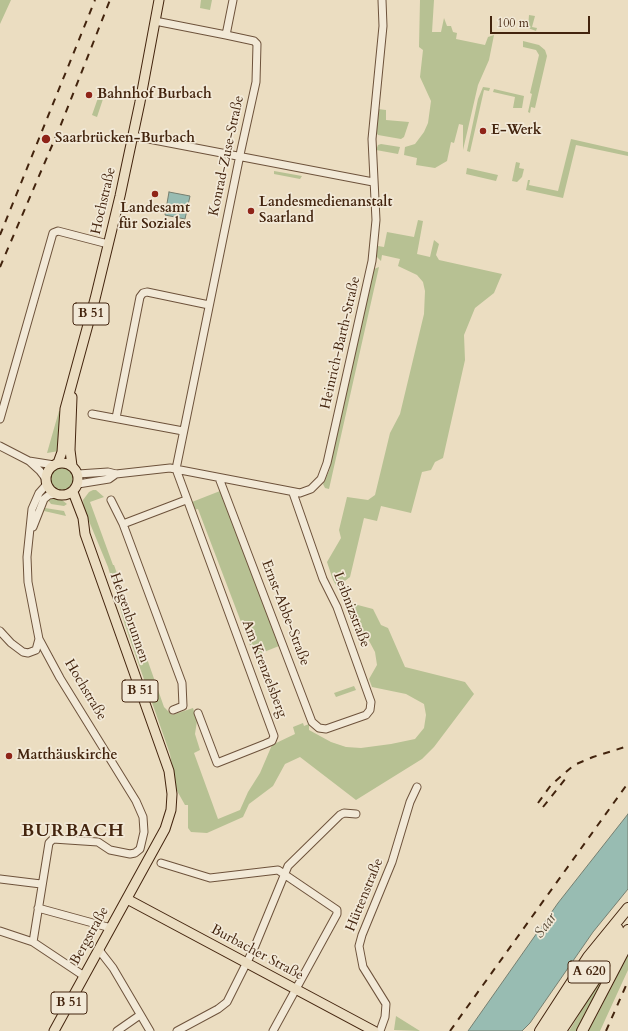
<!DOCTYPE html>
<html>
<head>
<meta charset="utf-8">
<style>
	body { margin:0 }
	#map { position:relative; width:628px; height:1031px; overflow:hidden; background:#ebddc1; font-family:Cardo,serif }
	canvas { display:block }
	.scale { position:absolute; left:490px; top:16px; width:100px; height:18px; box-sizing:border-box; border:2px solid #43240e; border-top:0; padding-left:5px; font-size:12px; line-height:14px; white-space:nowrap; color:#43240e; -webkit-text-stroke:3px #f2e9d7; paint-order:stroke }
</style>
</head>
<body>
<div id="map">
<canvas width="628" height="1031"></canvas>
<div class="scale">100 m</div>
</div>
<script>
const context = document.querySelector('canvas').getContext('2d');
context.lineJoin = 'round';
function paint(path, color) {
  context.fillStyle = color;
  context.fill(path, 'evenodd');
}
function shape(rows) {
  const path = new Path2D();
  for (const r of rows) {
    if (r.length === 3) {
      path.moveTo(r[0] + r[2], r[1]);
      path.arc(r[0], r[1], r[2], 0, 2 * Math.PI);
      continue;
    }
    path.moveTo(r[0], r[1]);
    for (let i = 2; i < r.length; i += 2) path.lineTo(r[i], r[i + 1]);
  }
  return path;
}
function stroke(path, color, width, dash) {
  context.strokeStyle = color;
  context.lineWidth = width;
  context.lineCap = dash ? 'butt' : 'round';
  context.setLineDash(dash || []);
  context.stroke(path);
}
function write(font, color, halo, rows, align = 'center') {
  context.font = font + ' Cardo,serif';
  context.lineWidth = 3.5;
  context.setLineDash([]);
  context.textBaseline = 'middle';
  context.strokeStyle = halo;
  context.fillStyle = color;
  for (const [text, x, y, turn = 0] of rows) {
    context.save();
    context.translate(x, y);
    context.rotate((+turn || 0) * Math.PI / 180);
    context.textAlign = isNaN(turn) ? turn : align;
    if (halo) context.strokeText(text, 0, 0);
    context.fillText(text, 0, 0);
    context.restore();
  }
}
paint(shape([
	[0,0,11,0,0,24],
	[201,0,212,0,210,10,200,8],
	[420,0,434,0,432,32,441,32,444,18,447,26,451,26,453,32,457,33,456,39,485,45,488,37,494,35,489,60,478,85,463,150,463,125,459,124,454,143,451,142,447,161,435,168,416,165,417,158,404,155,405,147,415,144,424,132,428,123,431,101,420,77,423,50,419,47],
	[529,15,535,16,532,27,537,28,536,31,528,28],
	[523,41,539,45,545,50,547,56,535,108,531,107,530,113,528,112,532,94,530,93,539,55,536,50,523,47],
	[483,87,490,88,489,91,484,90,470,152,467,151,478,99],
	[494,89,524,96,522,108,513,108,515,97,493,92],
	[99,95,104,96,97,117,92,115],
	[378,109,386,110,386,120,409,122,404,137,401,139,378,135,376,132],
	[571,139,628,152,628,156,576,145,563,198,526,190,528,180,530,180,529,185,558,191],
	[381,144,400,147,398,154,376,150,378,145],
	[516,162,520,163,519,168,524,169,522,177,517,182,512,181],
	[467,168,498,175,496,181,466,174],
	[274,171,302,176,300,179,274,174],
	[418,220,423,221,417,254,430,257,434,240,439,244,436,255,439,260,502,274,494,293,475,308,464,335,465,360,443,458,435,462,431,470,422,472,411,513,381,506,377,521,364,518,350,577,341,584,354,604,373,609,381,625,388,628,405,667,465,682,474,694,434,747,422,759,356,800,300,757,285,764,273,786,249,804,243,817,207,833,191,832,188,828,188,805,185,805,176,789,170,754,125,625,108,567,84,509,83,500,89,492,93,490,96,490,104,497,90,502,113,565,114,565,164,707,172,715,193,708,197,721,195,734,200,750,194,753,218,819,240,810,248,792,260,773,272,745,295,734,293,727,303,723,304,726,309,724,309,730,331,742,346,747,361,748,391,744,415,739,424,728,426,715,424,704,406,694,372,687,369,679,377,665,375,652,367,637,362,632,333,580,327,562,341,538,339,530,347,497,368,500,375,495,390,433,400,414,424,314,425,291,423,282,417,275,398,266,400,259,382,255,381,261,376,256,378,246,384,247,387,232,414,237],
	[379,267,329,489,325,488,323,484,329,471,374,269],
	[59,411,62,411,60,436,58,437,59,451,47,453],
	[62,479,13],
	[220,491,279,646,254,656,198,509,193,510,192,502],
	[55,498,62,500,67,504,64,506,51,504,48,500],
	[45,508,64,511,66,516,44,511],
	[354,686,356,690,336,697,334,693],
	[628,954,628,970,600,1031,587,1031,596,1017],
	[604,973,606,974,577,1031,569,1031],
	[396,1016,420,1031,394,1030]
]), '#b7c193');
const water = shape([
	[169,192,190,196,185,219,165,215,169,192],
	[628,814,628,889,593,932,530,1023,522,1031,468,1031,558,903,628,814]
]);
paint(water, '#98bcb2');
stroke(water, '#767f70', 1);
const minor = shape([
	[155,21,226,35],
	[133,136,373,182],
	[92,414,183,431],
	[116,418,140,297,143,293,147,292,209,305],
	[0,419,53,233,58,231,108,244],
	[0,446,29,461,40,471,46,479],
	[29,461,54,465],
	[78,474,108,472,116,474,170,468,300,493,311,489,321,479,327,463,372,261,376,220,372,139,383,26,382,0],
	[219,478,312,722,319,728,326,729,366,715,370,710,371,702,337,607,323,579,293,493],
	[78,484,109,479,116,474],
	[111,500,123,524,182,683,183,706,173,710],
	[123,524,186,500],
	[33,527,44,499,49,495,56,494],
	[0,631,11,643,23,652,28,653,36,650,39,639],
	[198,713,217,763,265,744,272,741,274,736,176,469,241,150,256,82,257,44,254,41,226,35,233,0],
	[161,863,210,878,278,870,337,910,337,914,273,1031],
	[0,879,41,884],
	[38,908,111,928],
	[0,931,33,942,84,976],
	[33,942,49,843,53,839,98,842,110,850,130,854,135,853,140,849,144,832,143,817,136,801,60,678,39,639,28,582,27,557,32,509,39,493,47,484],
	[99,950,113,968,150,1031],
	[117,1031,140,1015],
	[177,1031,218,1009,227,1002,255,946,288,866,340,815,344,813,356,814],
	[380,1031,385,1017,386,1004,363,967,359,946,362,935,392,862,410,802,417,787]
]);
const major = shape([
	[62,479,16],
	[58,463,62,452,65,409,95,299,120,196,140,102,159,0],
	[72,466,70,450,72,397],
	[127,899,374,1031],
	[54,1031,165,829,171,810,172,794,169,771,85,534,83,518,73,492]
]);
const highway = shape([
	[540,1031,588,957,628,908],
	[551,1031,618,929],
	[561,1031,628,930],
	[582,1031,628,943]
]);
stroke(minor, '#6d523b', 9);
stroke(major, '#43240e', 11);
stroke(highway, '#43240e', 12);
stroke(minor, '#f2e9d7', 7);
stroke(major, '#ebddc1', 9);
stroke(highway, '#ebddc1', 10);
stroke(shape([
	[0,235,95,0],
	[0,267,60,127,110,0],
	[538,803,551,785,574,765,593,757,628,746],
	[543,807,566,778],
	[450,1031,628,783],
	[606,1031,628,981]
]), '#43240e', 2, [7, 7]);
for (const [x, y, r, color] of [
	[89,95,4,"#8f2418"],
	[483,131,4,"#8f2418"],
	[46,139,5,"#8f2418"],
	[155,194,4,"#8f2418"],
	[251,211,4,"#8f2418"],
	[9,756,4,"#8f2418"]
]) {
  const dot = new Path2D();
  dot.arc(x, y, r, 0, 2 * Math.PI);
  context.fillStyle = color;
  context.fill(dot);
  stroke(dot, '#f2e9d7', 1.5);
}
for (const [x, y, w] of [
	[91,314,36],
	[140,691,36],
	[589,972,42],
	[69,1003,36]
]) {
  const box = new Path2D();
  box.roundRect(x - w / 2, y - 11, w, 22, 3);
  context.fillStyle = '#f2e9d7';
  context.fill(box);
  stroke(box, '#43240e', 1);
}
write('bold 13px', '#43240e', null, [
	["B 51",91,314],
	["B 51",140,691],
	["A 620",589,972],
	["B 51",69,1003]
]);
write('bold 14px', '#43240e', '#f2e9d7', [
	["Bahnhof Burbach",97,95],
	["E-Werk",491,131],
	["Saarbrücken-Burbach",55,139],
	["Landesmedienanstalt",259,203],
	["Saarland",259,219],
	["Landesamt",155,209,"center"],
	["für Soziales",155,225,"center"],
	["Matthäuskirche",17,756]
], 'left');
write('14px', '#43240e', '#f2e9d7', [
	["Konrad-Zuse-Straße",227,156,-78],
	["Hochstraße",104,201,-77],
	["Heinrich-Barth-Straße",341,343,-77],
	["Leibnizstraße",351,610,69],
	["Ernst-Abbe-Straße",285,613,69],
	["Helgenbrunnen",129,618,71],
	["Am Krenzelsberg",264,669,69],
	["Hochstraße",85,690,59],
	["Hüttenstraße",365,895,-68],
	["Bergstraße",90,936,-61],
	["Burbacher Straße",257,953,28]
]);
write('italic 15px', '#584a37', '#f2e9d7', [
	["Saar",546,926,-54]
]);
context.letterSpacing = '1px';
write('bold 18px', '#43240e', '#f2e9d7', [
	["BURBACH",73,832]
]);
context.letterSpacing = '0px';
</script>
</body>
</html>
